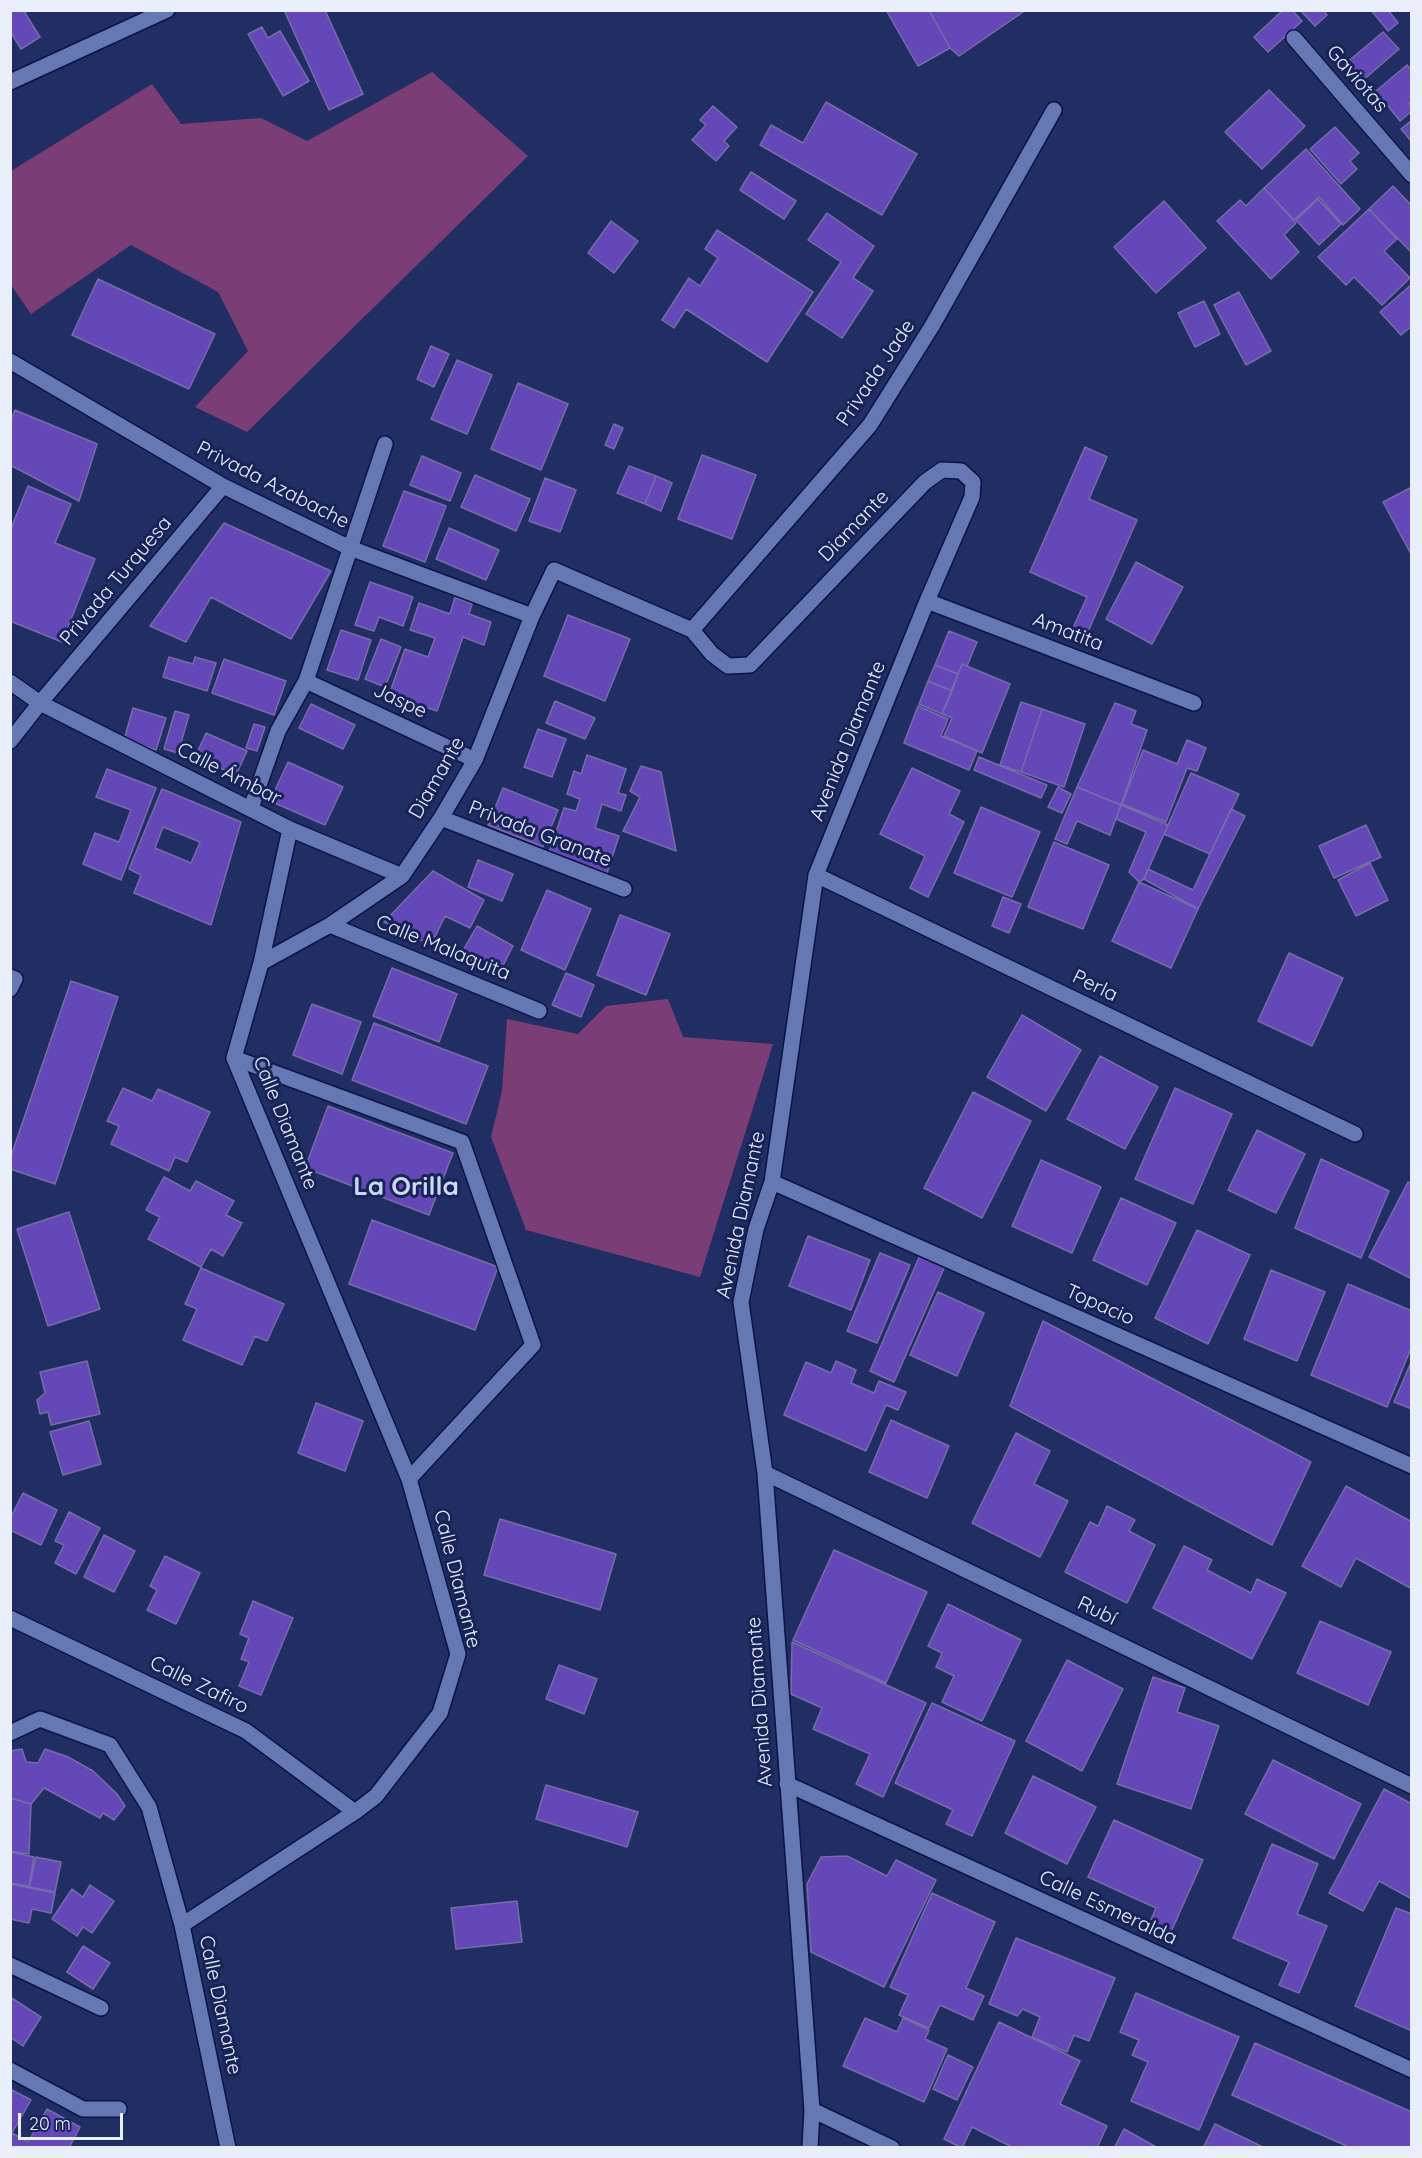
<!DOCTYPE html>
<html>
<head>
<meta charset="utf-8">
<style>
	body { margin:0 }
	#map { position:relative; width:1422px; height:2158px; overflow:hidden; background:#212e63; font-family:Quicksand,sans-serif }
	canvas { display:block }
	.frame { position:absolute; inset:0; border:12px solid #e9eefb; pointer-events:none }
	.scale { position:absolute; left:18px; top:2113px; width:105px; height:27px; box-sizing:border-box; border:3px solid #e9eefb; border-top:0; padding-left:8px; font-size:18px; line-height:21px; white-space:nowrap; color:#e9eefb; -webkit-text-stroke:4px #182357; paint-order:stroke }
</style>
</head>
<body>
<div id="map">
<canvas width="1422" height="2158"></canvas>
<div class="frame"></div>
<div class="scale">20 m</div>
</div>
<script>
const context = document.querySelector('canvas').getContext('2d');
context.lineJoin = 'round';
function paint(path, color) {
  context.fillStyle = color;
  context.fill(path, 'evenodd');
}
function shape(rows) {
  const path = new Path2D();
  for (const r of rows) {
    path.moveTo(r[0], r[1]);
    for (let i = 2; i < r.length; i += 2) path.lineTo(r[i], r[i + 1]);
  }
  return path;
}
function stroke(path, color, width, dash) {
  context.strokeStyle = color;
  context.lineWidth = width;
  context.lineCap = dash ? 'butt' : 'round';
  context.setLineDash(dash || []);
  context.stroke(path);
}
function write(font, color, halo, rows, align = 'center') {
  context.font = font + ' Quicksand,sans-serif';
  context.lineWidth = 6;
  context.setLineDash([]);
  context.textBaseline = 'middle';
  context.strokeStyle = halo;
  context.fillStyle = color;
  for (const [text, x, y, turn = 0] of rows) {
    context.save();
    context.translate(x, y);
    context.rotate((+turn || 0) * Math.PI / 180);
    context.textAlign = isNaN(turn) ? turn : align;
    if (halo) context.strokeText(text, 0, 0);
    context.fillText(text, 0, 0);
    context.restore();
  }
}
paint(shape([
	[432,72,528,156,247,432,195,407,248,351,218,292,131,245,31,314,11,285,11,171,152,84,181,124,261,118,307,141],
	[668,999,683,1037,773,1044,700,1277,526,1230,491,1137,502,1091,507,1019,578,1034,606,1006]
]), '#7b3d76');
const building = shape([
	[10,10,29,10,25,13,40,37,21,49,10,31,10,10],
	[284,10,325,10,363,94,329,110,284,10],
	[886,10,929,10,950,48,918,66,886,10],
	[929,10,1026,10,959,56,950,48,929,10],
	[1283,10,1292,10,1302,21,1268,52,1254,37,1283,10],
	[1300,10,1323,10,1327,15,1315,26,1300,10],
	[1371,10,1388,10,1398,23,1388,31,1371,10],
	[262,27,268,38,280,31,309,81,283,96,248,34,262,27],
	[1383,32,1399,49,1361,82,1345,64,1383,32],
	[1407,65,1412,71,1412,101,1408,104,1412,107,1412,111,1400,121,1376,91,1407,65],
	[1269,90,1305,126,1262,169,1225,132,1269,90],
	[826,102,917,154,882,215,760,145,771,125,803,143,826,102],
	[713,106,737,127,724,141,729,146,716,161,692,140,706,125,700,120,713,106],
	[1412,120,1412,142,1401,129,1412,120],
	[1335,127,1359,153,1350,161,1357,169,1341,184,1310,149,1335,127],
	[1306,149,1360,209,1343,225,1319,197,1294,220,1264,188,1306,149],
	[751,172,796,201,784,219,740,190,751,172],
	[1393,186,1412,206,1412,253,1369,209,1393,186],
	[1264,188,1296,223,1284,235,1299,252,1271,279,1217,221,1240,200,1246,206,1264,188],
	[1318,199,1341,224,1319,245,1296,220,1318,199],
	[1164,201,1206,248,1156,293,1114,247,1164,201],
	[1369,209,1397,239,1384,251,1410,278,1382,305,1354,277,1346,285,1318,257,1369,209],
	[827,213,874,246,853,278,873,291,842,338,806,314,841,262,808,240,827,213],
	[611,221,638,241,614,273,588,253,611,221],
	[717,230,813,292,767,362,686,309,674,328,662,320,689,278,700,286,718,258,705,249,717,230],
	[98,279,215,334,189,389,72,335,98,279],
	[1412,284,1412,326,1401,335,1380,312,1412,284],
	[1239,292,1271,351,1246,365,1214,305,1239,292],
	[1204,301,1220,334,1195,347,1178,313,1204,301],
	[431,346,449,354,434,387,417,379,431,346],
	[457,360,492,375,467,434,431,419,457,360],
	[518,383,568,404,541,470,491,449,518,383],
	[15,410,97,444,79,501,10,465,10,422,15,410],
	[614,424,623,428,614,449,605,445,614,424],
	[1085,447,1107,457,1089,499,1137,520,1087,634,1073,628,1087,597,1030,572,1085,447],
	[702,455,756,475,732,539,678,519,702,455],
	[422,456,461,473,450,501,410,485,422,456],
	[629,466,656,476,645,504,617,493,629,466],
	[475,475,530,499,516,531,461,507,475,475],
	[656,476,672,483,661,511,645,504,656,476],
	[545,478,576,490,560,532,529,521,545,478],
	[28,486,71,504,55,543,95,559,62,642,10,621,10,531,28,486],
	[1412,487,1412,556,1383,502,1412,487],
	[404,491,446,506,425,562,383,546,404,491],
	[224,523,331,571,291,639,211,597,186,642,150,626,224,523],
	[449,528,499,550,486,580,436,559,449,528],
	[1136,562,1183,587,1152,644,1106,619,1136,562],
	[370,582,413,597,403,626,379,617,374,631,355,625,370,582],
	[455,597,472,604,469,614,491,622,484,645,463,637,437,711,389,695,405,649,428,657,435,638,410,630,419,603,450,614,455,597],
	[568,615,630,639,605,701,544,676,568,615],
	[341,630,371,640,358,680,327,670,341,630],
	[949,631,977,642,967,666,962,664,958,674,935,665,949,631],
	[381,639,401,647,385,687,365,679,381,639],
	[169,657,193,664,195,657,216,663,207,691,163,677,169,657],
	[224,659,286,681,274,715,212,693,224,659],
	[962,664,1010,684,982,753,944,736,952,718,942,714,962,664],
	[935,665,958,674,952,691,928,681,935,665],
	[928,681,952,691,942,714,919,704,928,681],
	[555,701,595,718,585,739,546,723,555,701],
	[1021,702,1042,709,1021,772,1000,765,1021,702],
	[1115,703,1136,711,1131,724,1147,730,1121,805,1077,787,1115,703],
	[311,704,355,725,343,749,299,728,311,704],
	[918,706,948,719,941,736,977,751,969,770,904,743,918,706],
	[133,708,166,718,156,750,124,740,133,708],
	[1042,709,1085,724,1064,787,1021,772,1042,709],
	[175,711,189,715,178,753,164,749,175,711],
	[254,724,265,727,257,751,246,748,254,724],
	[538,729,566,739,552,777,524,767,538,729],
	[206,733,247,751,236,775,195,757,206,733],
	[1187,740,1206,748,1197,771,1187,768,1166,822,1122,804,1143,750,1177,764,1187,740],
	[587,755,626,769,618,793,626,795,621,811,602,804,595,828,619,836,607,873,549,853,564,808,576,811,580,799,567,794,574,771,581,774,587,755],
	[979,757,1047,785,1041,798,974,770,979,757],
	[288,762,343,787,325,825,270,801,288,762],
	[641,766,661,772,676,851,623,831,640,797,630,791,641,766],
	[912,768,960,791,949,814,964,822,928,897,910,888,925,856,880,834,912,768],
	[107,769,156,788,121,880,83,864,95,833,119,842,131,810,96,797,107,769],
	[1191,773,1239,794,1210,854,1164,834,1191,773],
	[1058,787,1071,794,1062,813,1048,807,1058,787],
	[1077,787,1121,805,1110,835,1077,821,1067,844,1055,839,1077,787],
	[503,788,558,810,543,847,488,825,503,788],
	[162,789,241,822,211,925,134,893,141,875,129,869,162,789],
	[163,827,200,842,191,863,155,848,163,827],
	[1121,805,1168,825,1144,879,1139,882,1129,872,1146,832,1116,819,1121,805],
	[981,807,1040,832,1012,897,954,873,981,807],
	[1231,809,1245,816,1198,909,1144,879,1148,869,1193,890,1231,809],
	[1366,825,1381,857,1334,878,1319,846,1366,825],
	[1054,842,1109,865,1083,929,1028,907,1054,842],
	[478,860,513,874,502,901,468,887,478,860],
	[1370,863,1388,900,1356,916,1338,880,1370,863],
	[433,871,484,900,470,928,445,916,431,945,384,922,433,871],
	[1139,882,1198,909,1171,968,1112,941,1139,882],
	[547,890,591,909,565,970,521,950,547,890],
	[1003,897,1021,904,1009,933,992,926,1003,897],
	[620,915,670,934,646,995,597,975,620,915],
	[477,926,513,946,498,975,461,954,477,926],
	[1289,953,1343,978,1312,1046,1258,1021,1289,953],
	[392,968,457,994,439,1042,373,1016,392,968],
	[566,973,594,985,581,1017,552,1005,566,973],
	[71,981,118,997,55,1184,10,1169,10,1159,71,981],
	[312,1004,361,1022,342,1074,293,1055,312,1004],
	[1022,1015,1081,1050,1046,1111,987,1077,1022,1015],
	[374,1023,488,1066,466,1124,352,1080,374,1023],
	[1100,1056,1158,1087,1125,1149,1067,1119,1100,1056],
	[123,1088,152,1101,158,1089,210,1112,187,1162,175,1157,169,1171,111,1144,119,1126,107,1121,123,1088],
	[1175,1088,1232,1114,1193,1204,1135,1179,1175,1088],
	[973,1092,1031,1121,982,1218,924,1188,973,1092],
	[328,1106,453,1153,429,1215,305,1168,328,1106],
	[1257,1130,1305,1154,1276,1213,1228,1190,1257,1130],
	[1321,1159,1389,1191,1361,1258,1295,1228,1321,1159],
	[1041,1160,1101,1187,1072,1253,1012,1226,1041,1160],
	[164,1177,190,1191,196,1181,234,1201,226,1215,242,1223,223,1256,211,1249,201,1267,148,1239,160,1217,146,1210,164,1177],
	[1408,1182,1412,1183,1412,1279,1369,1257,1408,1182],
	[1121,1198,1176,1223,1147,1285,1093,1260,1121,1198],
	[69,1212,100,1309,48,1326,17,1229,69,1212],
	[372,1220,498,1267,475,1330,349,1284,372,1220],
	[1197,1230,1250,1255,1208,1344,1155,1318,1197,1230],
	[808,1236,870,1260,851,1310,789,1286,808,1236],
	[880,1253,910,1265,877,1343,847,1331,880,1253],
	[920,1255,945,1266,894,1382,870,1371,920,1255],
	[201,1268,284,1304,267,1341,255,1336,242,1365,183,1340,197,1309,185,1304,201,1268],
	[1271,1270,1325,1292,1297,1361,1244,1339,1271,1270],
	[1348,1284,1412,1311,1412,1346,1387,1407,1311,1375,1348,1284],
	[938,1292,984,1313,957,1376,910,1355,938,1292],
	[1043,1321,1311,1462,1272,1545,1010,1406,1043,1321],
	[1412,1360,1412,1409,1394,1402,1412,1360],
	[87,1361,100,1414,51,1425,48,1412,40,1414,37,1400,45,1393,40,1372,87,1361],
	[836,1361,856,1370,851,1383,874,1393,879,1381,906,1392,898,1410,886,1405,866,1451,784,1415,806,1362,831,1373,836,1361],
	[316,1403,363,1421,345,1471,298,1453,316,1403],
	[891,1420,949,1446,927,1498,869,1472,891,1420],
	[89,1421,101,1464,63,1475,50,1432,89,1421],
	[1016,1433,1050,1451,1034,1484,1068,1501,1040,1557,972,1523,1016,1433],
	[1346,1486,1412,1522,1412,1589,1356,1558,1341,1587,1302,1566,1346,1486],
	[23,1493,57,1510,41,1545,10,1530,10,1519,23,1493],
	[1107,1506,1135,1520,1129,1531,1155,1545,1127,1603,1065,1572,1090,1522,1098,1526,1107,1506],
	[69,1512,100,1528,76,1574,55,1563,64,1545,55,1541,69,1512],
	[500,1519,616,1554,600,1610,484,1575,500,1519],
	[104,1535,135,1551,114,1592,84,1577,104,1535],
	[1184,1546,1212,1560,1207,1570,1251,1593,1257,1579,1286,1593,1252,1659,1153,1608,1184,1546],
	[834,1550,927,1592,886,1683,793,1640,834,1550],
	[165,1556,200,1573,176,1624,147,1610,157,1590,150,1586,165,1556],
	[253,1601,293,1618,261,1695,239,1686,249,1662,241,1659,249,1638,240,1634,253,1601],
	[948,1604,1021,1640,982,1721,942,1702,954,1676,936,1667,942,1653,928,1646,948,1604],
	[1320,1621,1391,1652,1368,1705,1297,1673,1320,1621],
	[792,1642,926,1703,883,1797,856,1784,870,1754,813,1729,822,1708,791,1694,792,1642],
	[1067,1660,1123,1689,1082,1771,1026,1741,1067,1660],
	[559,1665,597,1679,584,1714,546,1699,559,1665],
	[1153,1677,1185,1688,1177,1712,1219,1726,1191,1809,1117,1784,1153,1677],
	[932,1703,1015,1741,972,1836,946,1824,953,1810,895,1783,932,1703],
	[22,1749,26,1762,38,1763,45,1749,68,1757,93,1771,117,1794,125,1806,114,1820,103,1813,100,1818,44,1788,31,1804,10,1798,10,1751,22,1749],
	[1273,1760,1361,1804,1334,1859,1245,1814,1273,1760],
	[1033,1776,1096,1807,1067,1864,1005,1833,1033,1776],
	[546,1785,638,1812,627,1847,536,1819,546,1785],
	[1384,1789,1412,1804,1412,1899,1379,1881,1363,1911,1329,1893,1384,1789],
	[10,1798,31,1804,29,1854,10,1851,10,1798],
	[1114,1820,1203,1860,1171,1932,1150,1922,1156,1908,1088,1877,1114,1820],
	[1272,1844,1318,1864,1297,1914,1327,1926,1299,1993,1279,1985,1289,1962,1233,1938,1272,1844],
	[10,1852,34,1857,29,1886,10,1883,10,1852],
	[847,1856,887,1876,896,1860,936,1880,884,1987,811,1952,807,1884,821,1857,847,1856],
	[36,1857,61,1862,55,1892,29,1887,36,1857],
	[10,1884,55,1893,51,1913,32,1909,29,1923,10,1919,10,1884],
	[90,1885,114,1901,92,1933,83,1927,77,1936,52,1919,72,1889,83,1897,90,1885],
	[932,1893,995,1922,966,1988,984,1996,973,2020,940,2005,929,2028,899,2015,908,1995,890,1987,932,1893],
	[517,1901,522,1942,456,1949,451,1908,517,1901],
	[1396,1908,1412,1914,1412,2031,1355,2006,1396,1908],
	[1016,1938,1115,1978,1089,2041,1074,2035,1067,2052,1032,2037,1040,2017,1023,2009,1017,2016,989,2004,1016,1938],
	[83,1946,110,1963,93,1989,67,1972,83,1946],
	[1136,1993,1239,2037,1199,2130,1131,2101,1148,2062,1132,2055,1139,2040,1120,2032,1136,1993],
	[10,1997,41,2017,23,2046,10,2037,10,1997],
	[865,2018,897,2032,903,2018,929,2030,925,2039,947,2049,924,2102,843,2066,865,2018],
	[999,2022,1080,2061,1060,2104,1107,2126,1097,2148,1014,2148,972,2127,962,2148,944,2139,999,2022],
	[1255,2043,1412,2112,1412,2148,1351,2148,1232,2095,1255,2043],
	[948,2055,973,2067,957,2100,933,2089,948,2055],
	[12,2090,31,2100,12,2133,10,2132,12,2090],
	[47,2109,80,2127,69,2148,10,2148,12,2133,28,2142,47,2109],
	[1215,2124,1265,2148,1203,2148,1215,2124],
	[1124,2129,1158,2148,1114,2148,1124,2129]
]);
paint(building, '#6448b8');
stroke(building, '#766ca9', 1.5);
const lane = shape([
	[234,1058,462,1142,533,1345,409,1479]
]);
const street = shape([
	[1294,38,1412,175],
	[10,82,167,10],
	[10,361,223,486,350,548,532,616],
	[927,601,1194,703],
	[692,630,870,425,932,326,1054,110],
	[306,681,475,760],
	[10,682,40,703,290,829,402,876],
	[10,741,40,703,223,486],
	[251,808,278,731,306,681,385,444],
	[441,818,624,889],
	[816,875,1355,1134],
	[330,925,539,1011],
	[261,963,330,925,402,876,441,818,475,760,532,616,554,570,692,630,712,654,728,666,750,665,925,482,942,470,961,471,973,482,972,497,927,601,816,875,772,1182,756,1229,741,1302,765,1473,812,2110,810,2148],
	[10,977,15,979,10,989],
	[772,1182,1412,1466],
	[765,1473,1412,1786],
	[10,1618,246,1731,355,1812],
	[10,1733,40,1719,110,1745,149,1807,182,1925],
	[787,1784,1412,2070],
	[10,1965,101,2008],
	[10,2070,83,2109,119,2109],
	[812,2110,892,2148],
	[228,2148,182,1925,355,1812,376,1796,440,1713,458,1654,409,1479,234,1058,261,963,290,829]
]);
stroke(lane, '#0c1346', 18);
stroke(street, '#0c1346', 18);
stroke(lane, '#6678b4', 15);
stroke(street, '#6678b4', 15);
write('20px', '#e9eefb', '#182357', [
	["Gaviotas",1357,79,49],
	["Privada Jade",876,373,-56],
	["Privada Azabache",273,485,27],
	["Diamante",854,526,-46],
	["Privada Turquesa",116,581,-50],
	["Amatita",1068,632,21],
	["Jaspe",400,701,25],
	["Avenida Diamante",848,741,-68],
	["Calle Ámbar",229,774,27],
	["Diamante",437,778,-60],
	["Privada Granate",540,834,21],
	["Calle Malaquita",443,948,22],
	["Perla",1095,986,26],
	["Calle Diamante",285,1123,68],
	["Avenida Diamante",741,1215,-78],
	["Topacio",1100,1305,24],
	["Calle Diamante",457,1579,76],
	["Rubí",1097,1611,26],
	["Calle Zafiro",199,1685,26],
	["Avenida Diamante",760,1702,-94],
	["Calle Esmeralda",1108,1908,25],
	["Calle Diamante",220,2005,78]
]);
write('bold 26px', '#d0d9f3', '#182357', [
	["La Orilla",406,1187]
]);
</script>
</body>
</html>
